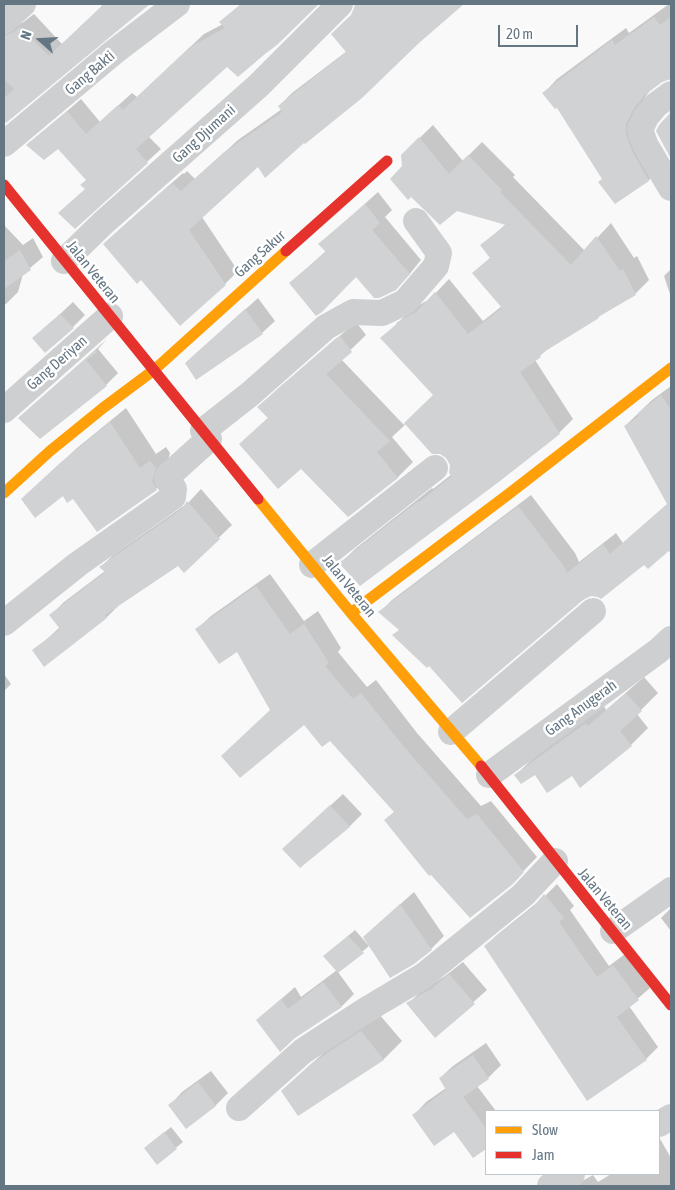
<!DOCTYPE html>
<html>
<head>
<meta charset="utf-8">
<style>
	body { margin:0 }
	#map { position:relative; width:675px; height:1190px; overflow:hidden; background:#f9f9f9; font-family:"Asap Condensed",sans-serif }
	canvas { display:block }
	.frame { position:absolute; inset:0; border:5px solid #657683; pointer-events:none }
	.legend { position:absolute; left:485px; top:1110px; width:175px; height:65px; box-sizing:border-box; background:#fff; border:1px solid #c1c8cd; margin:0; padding:6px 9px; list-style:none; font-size:15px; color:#657683 }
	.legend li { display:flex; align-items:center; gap:10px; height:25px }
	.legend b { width:25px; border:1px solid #c1c8cd }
	.north { position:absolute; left:15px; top:15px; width:50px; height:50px; -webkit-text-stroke:4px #fff; paint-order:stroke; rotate:289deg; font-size:14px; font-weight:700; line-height:20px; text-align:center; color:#657683 }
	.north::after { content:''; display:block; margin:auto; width:18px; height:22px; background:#657683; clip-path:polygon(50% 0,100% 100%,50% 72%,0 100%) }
	.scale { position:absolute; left:498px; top:25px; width:80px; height:22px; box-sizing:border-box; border:2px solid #657683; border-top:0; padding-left:6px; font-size:15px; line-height:18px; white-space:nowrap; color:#657683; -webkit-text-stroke:4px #fff; paint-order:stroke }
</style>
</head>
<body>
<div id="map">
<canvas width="675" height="1190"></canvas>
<div class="frame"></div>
<ul class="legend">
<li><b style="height:6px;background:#ff9f0a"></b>Slow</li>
<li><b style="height:6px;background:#e5322d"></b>Jam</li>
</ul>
<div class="north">N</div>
<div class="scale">20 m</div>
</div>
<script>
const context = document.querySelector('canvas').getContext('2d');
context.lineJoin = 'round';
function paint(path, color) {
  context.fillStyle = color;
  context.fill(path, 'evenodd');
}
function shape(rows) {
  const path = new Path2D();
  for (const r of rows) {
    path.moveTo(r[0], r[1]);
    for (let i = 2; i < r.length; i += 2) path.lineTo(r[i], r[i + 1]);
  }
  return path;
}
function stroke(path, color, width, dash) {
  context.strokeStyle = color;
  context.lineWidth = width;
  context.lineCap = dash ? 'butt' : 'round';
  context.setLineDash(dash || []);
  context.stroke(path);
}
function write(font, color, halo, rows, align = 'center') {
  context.font = font + ' "Asap Condensed",sans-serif';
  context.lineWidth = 5;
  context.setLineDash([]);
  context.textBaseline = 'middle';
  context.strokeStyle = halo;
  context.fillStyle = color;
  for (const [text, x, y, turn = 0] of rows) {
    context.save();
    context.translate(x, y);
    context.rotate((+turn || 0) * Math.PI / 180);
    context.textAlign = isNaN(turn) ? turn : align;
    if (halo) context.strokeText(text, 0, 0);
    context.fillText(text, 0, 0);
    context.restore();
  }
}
paint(shape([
	[101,4,148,4,6,121,4,118,4,35,16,23,22,23,34,14,62,44,102,6],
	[241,4,317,4,277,44,227,65,148,136,161,149,75,228,88,180,58,147,28,145,81,99,100,122,132,93,137,97,204,34,223,24,221,22],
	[356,4,462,4,304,141,259,165,202,217,238,271,225,284,118,231,183,173,184,174,187,171,195,179,238,140,282,109,279,106,292,93,347,51,352,15,356,9],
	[669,4,671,4,671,78,662,81,651,89,646,96,639,110,662,167,649,180,615,202,603,179,557,106,544,93,557,79,626,28,629,33],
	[433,125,463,161,482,142,515,175,513,177,585,251,611,223,634,258,637,256,649,280,635,294,550,347,535,360,573,419,559,433,341,563,355,549,432,488,433,489,452,474,451,465,447,458,406,424,392,437,413,462,398,477,349,516,301,467,240,444,269,417,274,392,356,322,366,335,341,359,404,425,435,394,382,338,412,309,430,299,449,279,483,321,502,306,473,273,491,257,482,245,506,224,403,167,402,155],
	[378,192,392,210,385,217,421,260,408,276,356,275,290,283,326,251,320,244],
	[4,225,23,245,33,238,43,257,23,274,18,292,6,304,4,304],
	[671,269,671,297,664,276],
	[258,298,275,321,262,333,199,351],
	[73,302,85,315,73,327,34,338],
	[107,339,98,349,118,373,106,385,40,437,20,418],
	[671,386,671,454,649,470,625,426,652,400],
	[126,408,156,454,166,447,170,453,167,465,171,474,156,489,73,497,38,484,77,448],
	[201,489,232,525,184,571,178,565,119,605,107,617,44,665,34,651,60,627,51,615,64,602,105,571,101,567,113,555,188,503],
	[531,495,575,553,579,562,616,533,623,543,671,501,671,553,668,550,591,595,400,629,380,612,392,600],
	[270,574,304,621,318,611,341,648,338,652,367,687,376,680,417,733,481,806,491,801,537,857,512,883,386,820,395,811,330,739,304,723,271,710,237,650,197,629,211,616],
	[4,674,11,684,4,691],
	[644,677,658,693,637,714,648,728,631,745,572,774,535,773,516,775,533,758,604,706,606,710],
	[343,794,362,814,350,826,300,866,296,837],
	[557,884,574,906,570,910,609,966,625,954,650,988,629,1006,658,1047,646,1059,588,1099,485,946,497,935,544,897],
	[414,892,444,936,431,949,378,924],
	[671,908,671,931,661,918],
	[355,930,369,946,338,972,354,994,342,1006,294,1037,271,1008,295,987,301,997,337,970,324,956],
	[463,962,487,990,435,1036,408,1004,421,991,445,976],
	[379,1014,402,1041,383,1060,282,1091,332,1045],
	[486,1043,501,1065,488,1078,477,1086,496,1111,486,1111,486,1147,474,1156,454,1130,414,1115,426,1102,446,1088,440,1078,453,1066],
	[211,1071,228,1093,216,1105,187,1127,170,1105,182,1092],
	[171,1127,183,1142,157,1163,145,1148],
	[659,1137,671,1158,671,1186,573,1186,593,1175,598,1182,611,1174,659,1174]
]), '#0003');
paint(shape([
	[104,4,150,4,6,123,4,120,4,98,14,89,4,79,4,36,14,32,20,27,49,56],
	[241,4,319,4,277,45,265,54,238,77,227,67,136,149,148,163,75,229,58,213,85,189,80,185,86,180,58,149,44,160,26,145,67,111,86,134,118,105,123,110,190,47,225,28,219,22],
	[355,4,464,4,419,43,362,98,305,144,304,143,265,178,258,167,189,230,226,285,180,326,141,280,137,284,103,244,169,185,170,186,173,184,181,191,223,153,282,112,278,106,346,52,331,34,351,15,354,8],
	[654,17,660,25,671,17,671,79,662,82,645,95,634,108,626,124,626,135,632,151,649,181,615,204,598,182,602,179,557,108,555,109,542,93,612,40,615,45],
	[671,112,671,159,656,131,659,125],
	[419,137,449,174,468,155,502,190,500,192,571,265,596,236,620,271,623,269,636,295,598,317,599,318,539,355,541,357,520,372,560,434,500,481,360,586,339,563,418,501,419,502,452,476,449,473,450,465,446,458,440,454,432,454,404,423,433,395,380,338,397,324,396,323,416,312,435,292,468,334,502,308,472,273,490,258,480,245,506,225,457,211,440,225,411,197,408,200,390,179,402,166,401,155],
	[365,204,380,223,372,230,410,274,396,290,379,298,374,298,356,277,322,312,316,316,289,283,326,252,318,244],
	[20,250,31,270,4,289,4,261],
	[245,309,263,334,196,380,185,363],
	[60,314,74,328,45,353,32,338],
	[340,336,352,352,326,374,390,441,377,452,398,478,348,517,301,469,278,489,239,444,268,418,257,407,335,339],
	[95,350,97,352,86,360,107,386,40,439,18,418],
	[661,395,671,410,671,549,648,569,644,565,601,599,598,597,591,596,583,600,462,703,429,666,427,668,392,635,399,630,378,612,518,506,563,565,567,573,603,544,610,554,667,504,624,426,639,416,638,413],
	[110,422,140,468,150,461,156,468,152,481,157,490,97,532,73,499,67,503,63,496,35,518,21,499,60,463],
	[187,501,220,539,184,573,178,566,105,615,107,618,44,667,32,650,60,629,49,615,105,572,99,567,182,509],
	[256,586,290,634,304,624,329,663,325,666,353,699,361,693,404,747,467,819,477,814,524,872,513,884,470,918,431,875,429,876,384,820,394,812,330,741,322,747,304,725,240,778,221,756,270,710,237,652,219,664,195,629],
	[626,693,642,711,620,731,632,746,580,788,572,776,547,793,535,775,521,784,514,775,586,723,588,726],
	[330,805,350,827,300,868,282,849],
	[544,894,564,918,559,922,597,977,613,965,639,1000,617,1017,647,1060,587,1101,484,946,533,907],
	[400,904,432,950,414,964,390,978,363,937],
	[348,936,364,953,338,973,323,956],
	[449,974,475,1004,435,1038,406,1003,431,989],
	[323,982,342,1007,295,1038,280,1052,256,1020,281,999,288,1009],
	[361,1031,384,1060,298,1116,281,1091,312,1063],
	[473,1055,489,1079,463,1097,486,1128,486,1149,473,1158,454,1132,434,1146,412,1115,446,1090,439,1078],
	[198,1082,216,1106,186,1129,168,1105],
	[164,1132,177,1149,157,1165,144,1148]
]), '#d0d2d3');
stroke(shape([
	[4,21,23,4],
	[671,94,656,105,646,117,640,130,646,146,671,188],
	[4,144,114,52,177,4],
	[64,261,103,223,258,86,340,4],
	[4,410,110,316],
	[203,431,250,394,326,327,353,312,382,313,405,302,436,266,439,253,416,221],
	[312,565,435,468],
	[4,623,78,564,173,497,174,489,167,479,168,476,209,439],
	[451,732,593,611],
	[489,775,658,651,671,639],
	[613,931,671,890],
	[239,1108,303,1051,366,1010,423,976,523,895,555,861],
	[659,1124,671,1117],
	[550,1186,572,1174]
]), '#cecfd0', 26);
stroke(shape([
	[4,493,50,451,103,408,154,370,286,251],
	[258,499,351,613,481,766],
	[351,613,510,493,671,368]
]), '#ff9f0a', 11);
stroke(shape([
	[4,185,258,499],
	[286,251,387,161],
	[481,766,671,1005]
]), '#e5322d', 11);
write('15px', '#657683', '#fff', [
	["Gang Bakti",90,73,-40],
	["Gang Djumani",204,134,-42],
	["Gang Sakur",260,254,-42],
	["Jalan Veteran",93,272,51],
	["Gang Deriyan",57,363,-41],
	["Jalan Veteran",349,586,51],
	["Gang Anugerah",581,708,-36],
	["Jalan Veteran",605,899,50]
]);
</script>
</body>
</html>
